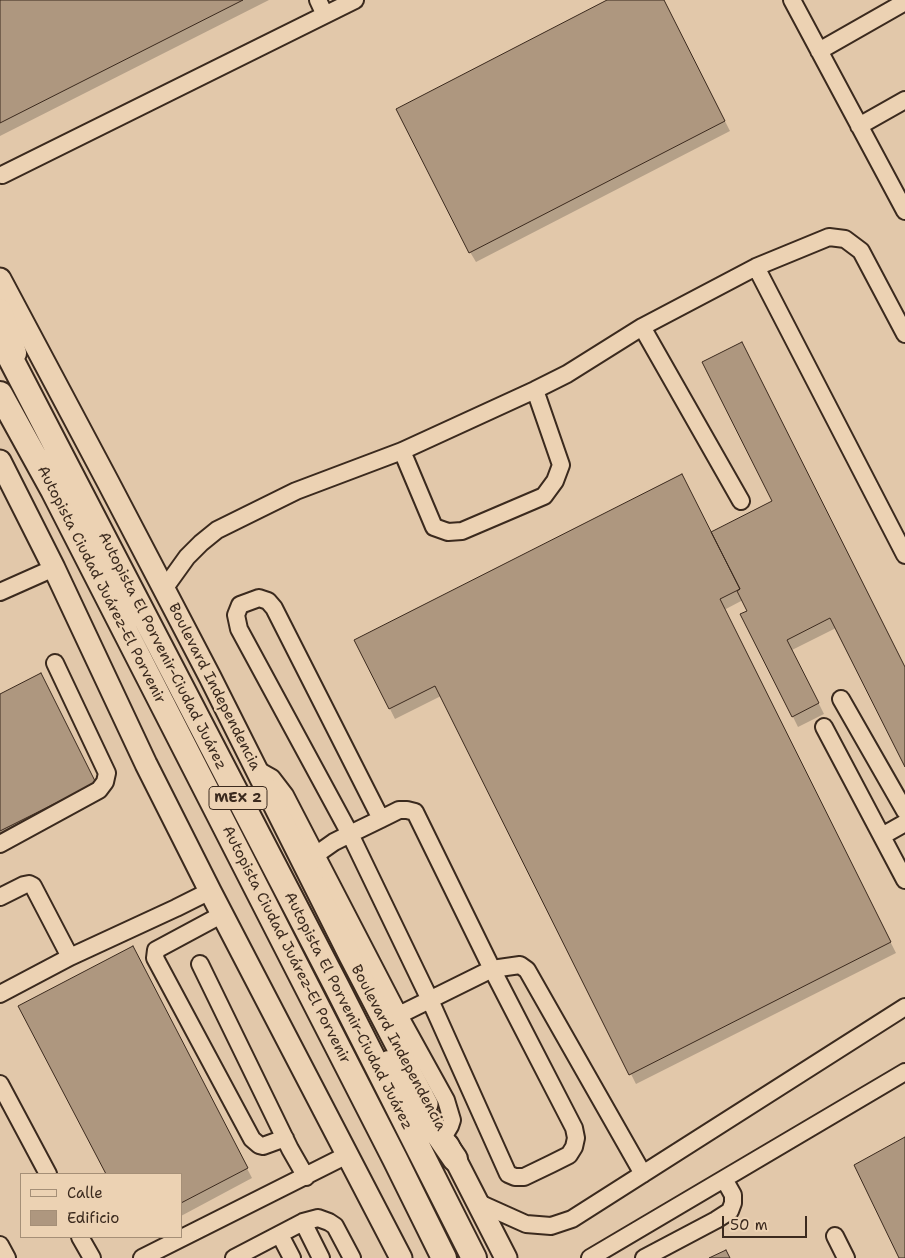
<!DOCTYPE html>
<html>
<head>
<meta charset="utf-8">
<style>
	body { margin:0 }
	#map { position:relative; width:905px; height:1258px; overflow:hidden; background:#e2c8aa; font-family:"Shantell Sans",sans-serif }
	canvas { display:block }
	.legend { position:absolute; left:20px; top:1173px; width:162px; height:65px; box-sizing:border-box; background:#ecd2b3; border:1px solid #a58f77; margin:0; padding:6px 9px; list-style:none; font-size:15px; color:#3b2a1e }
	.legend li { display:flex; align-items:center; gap:10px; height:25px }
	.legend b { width:25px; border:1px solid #a58f77 }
	.scale { position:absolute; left:722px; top:1216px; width:85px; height:22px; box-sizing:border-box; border:2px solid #3b2a1e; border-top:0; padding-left:6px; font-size:15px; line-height:18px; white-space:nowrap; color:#3b2a1e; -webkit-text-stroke:4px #ecd2b3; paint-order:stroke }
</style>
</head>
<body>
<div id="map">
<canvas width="905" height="1258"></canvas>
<ul class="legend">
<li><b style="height:6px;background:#ecd2b3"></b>Calle</li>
<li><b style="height:14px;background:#ae977f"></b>Edificio</li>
</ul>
<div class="scale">50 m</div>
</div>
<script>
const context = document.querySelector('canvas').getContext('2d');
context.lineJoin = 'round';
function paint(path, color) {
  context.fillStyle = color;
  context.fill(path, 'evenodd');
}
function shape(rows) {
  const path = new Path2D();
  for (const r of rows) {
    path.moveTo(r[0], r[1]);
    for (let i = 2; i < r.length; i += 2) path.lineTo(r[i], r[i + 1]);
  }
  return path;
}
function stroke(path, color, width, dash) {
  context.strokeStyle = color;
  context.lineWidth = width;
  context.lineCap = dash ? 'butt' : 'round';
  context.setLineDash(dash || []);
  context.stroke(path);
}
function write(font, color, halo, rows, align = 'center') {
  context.font = font + ' "Shantell Sans",sans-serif';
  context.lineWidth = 5;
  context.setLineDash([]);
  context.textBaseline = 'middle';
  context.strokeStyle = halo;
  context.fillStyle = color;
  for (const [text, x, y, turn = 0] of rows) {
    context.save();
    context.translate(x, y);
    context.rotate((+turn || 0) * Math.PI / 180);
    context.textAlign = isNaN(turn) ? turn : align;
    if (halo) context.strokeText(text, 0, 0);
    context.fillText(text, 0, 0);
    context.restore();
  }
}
paint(shape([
	[0,0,269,0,0,136],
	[610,0,663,0,730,131,476,262,470,252],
	[712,533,905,668,905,765,836,628,792,650,824,714,798,727,742,614,748,611,743,600,724,610,896,953,636,1084,441,696,395,719,390,709],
	[0,695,100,793,0,844],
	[138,958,252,1178,181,1216,181,1174,107,1174,20,1006]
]), '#0003');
const building = shape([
	[0,0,243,0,0,123,0,0],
	[607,0,664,0,725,121,469,253,396,109,607,0],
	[742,342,905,667,905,767,830,618,787,640,819,703,792,717,740,614,747,611,737,591,740,589,711,532,772,501,702,362,742,342],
	[682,474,740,589,720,599,891,942,629,1075,435,686,389,709,354,640,682,474],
	[41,673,96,783,0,831,0,694,41,673],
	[133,946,248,1168,181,1203,181,1174,106,1174,18,1006,133,946],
	[905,1137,905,1258,899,1258,854,1165,905,1137],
	[726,1250,730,1258,709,1258,726,1250]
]);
paint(building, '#ae977f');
stroke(building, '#3b2a1e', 1);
const minor = shape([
	[318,0,325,15],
	[792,0,905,211],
	[819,51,905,2],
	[859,126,905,100],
	[2,175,355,0],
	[756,267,905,555],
	[642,327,741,501],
	[402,451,434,527,448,532,462,531,544,496,555,481,561,465,535,390],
	[164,589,187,557,201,543,217,530,296,491,402,451,535,390,567,374,642,327,756,267,829,237,845,239,861,251,905,334],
	[0,592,54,568],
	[841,699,905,811],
	[824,727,905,880],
	[256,769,272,778,285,795,399,1015,446,1100,452,1120,450,1126,444,1136],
	[882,836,905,823],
	[0,844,99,790,105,782,107,773,55,663],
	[317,854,334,842,350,834,381,819,399,810,407,810,415,812,492,969,574,1128,576,1138,574,1147,569,1155,551,1164,524,1177,515,1177,508,1174,430,1000,350,834,239,629,236,615,240,605,259,598,268,601,274,608,381,819],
	[0,897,24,885,29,884,33,886,70,957],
	[223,914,156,950,155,958,252,1139,259,1145,263,1146,285,1138],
	[200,964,290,1149,306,1177],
	[0,994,70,957,176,908,210,891],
	[399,1015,492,969,520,965,527,970,643,1174],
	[0,1084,48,1174],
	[477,1202,526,1224,551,1226,572,1219,905,1007],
	[303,1222,321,1258],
	[280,1235,292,1258],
	[835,1236,846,1258],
	[80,1237,92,1258],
	[0,1245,7,1258],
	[142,1258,347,1155],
	[234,1258,303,1222,318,1218,329,1222,335,1226,352,1258],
	[590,1258,905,1072],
	[644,1258,716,1220,730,1211,733,1203,733,1195,724,1179]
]);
const major = shape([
	[0,279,108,482,210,677,350,956,427,1104],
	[0,461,54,568,146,764,210,891,401,1258],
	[448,1145,506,1258]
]);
const highway = shape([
	[0,311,14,353],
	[0,338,337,987,474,1258],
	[0,394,53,490,395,1159,444,1258],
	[389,1063,455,1159]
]);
stroke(minor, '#3b2a1e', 20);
stroke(major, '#3b2a1e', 25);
stroke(highway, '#3b2a1e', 28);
stroke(minor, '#ecd2b3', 16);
stroke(major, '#ecd2b3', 21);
stroke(highway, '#ecd2b3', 24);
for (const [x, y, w] of [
	[238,798,58]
]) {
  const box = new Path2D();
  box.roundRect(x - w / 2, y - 11.5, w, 23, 4);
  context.fillStyle = '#ecd2b3';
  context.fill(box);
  stroke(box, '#3b2a1e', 1);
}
write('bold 14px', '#3b2a1e', null, [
	["MEX 2",238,798]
]);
write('15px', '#3b2a1e', '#ecd2b3', [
	["Autopista Ciudad Juárez-El Porvenir",101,585,63],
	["Autopista El Porvenir-Ciudad Juárez",162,651,63],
	["Boulevard Independencia",214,687,63],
	["Autopista Ciudad Juárez-El Porvenir",286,945,63],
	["Autopista El Porvenir-Ciudad Juárez",348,1011,63],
	["Boulevard Independencia",398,1048,62]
]);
</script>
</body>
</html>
